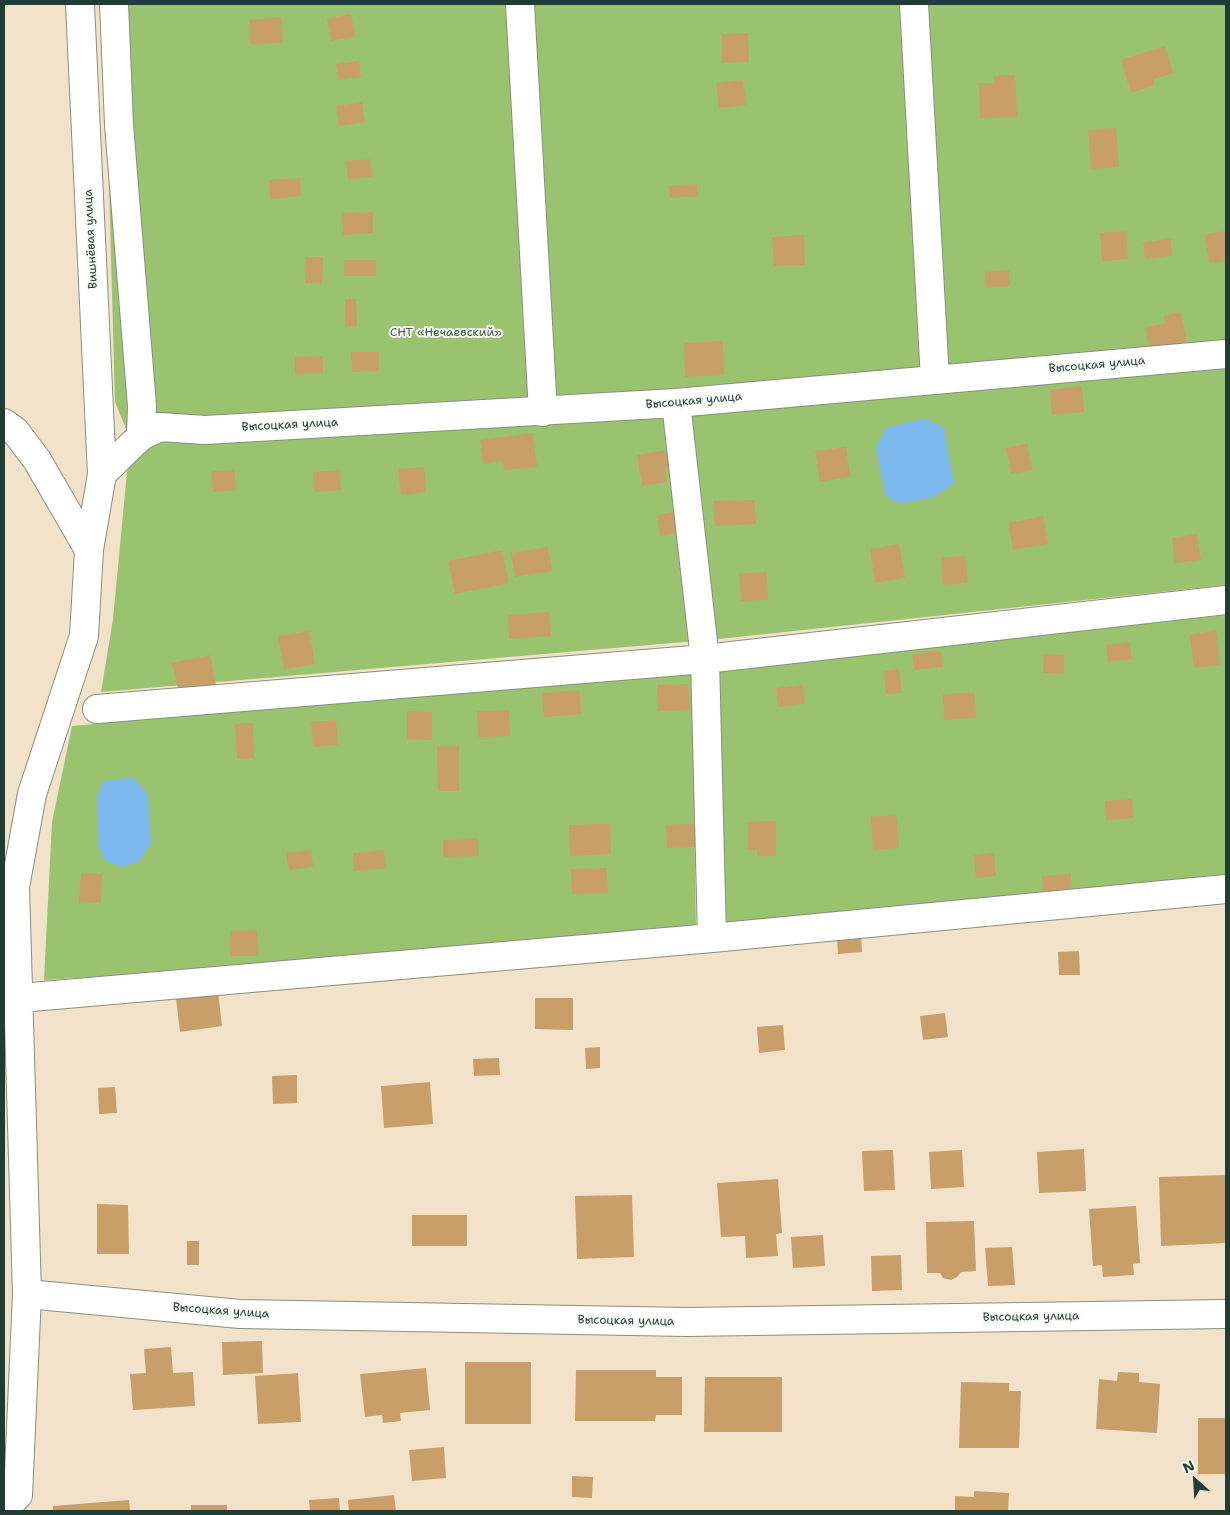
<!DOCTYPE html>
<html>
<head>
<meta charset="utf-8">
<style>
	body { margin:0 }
	#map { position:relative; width:1230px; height:1515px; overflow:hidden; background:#f2e2c9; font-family:"Shantell Sans",sans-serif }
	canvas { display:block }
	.frame { position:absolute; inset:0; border:5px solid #1f3d34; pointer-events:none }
	.north { position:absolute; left:1170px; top:1455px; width:50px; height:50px; -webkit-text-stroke:4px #f6f6f2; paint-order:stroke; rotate:334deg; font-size:14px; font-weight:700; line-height:20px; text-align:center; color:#1f3d34 }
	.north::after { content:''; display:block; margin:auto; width:18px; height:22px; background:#1f3d34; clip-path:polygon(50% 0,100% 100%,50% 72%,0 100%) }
</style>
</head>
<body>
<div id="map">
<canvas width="1230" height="1515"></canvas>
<div class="frame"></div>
<div class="north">N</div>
</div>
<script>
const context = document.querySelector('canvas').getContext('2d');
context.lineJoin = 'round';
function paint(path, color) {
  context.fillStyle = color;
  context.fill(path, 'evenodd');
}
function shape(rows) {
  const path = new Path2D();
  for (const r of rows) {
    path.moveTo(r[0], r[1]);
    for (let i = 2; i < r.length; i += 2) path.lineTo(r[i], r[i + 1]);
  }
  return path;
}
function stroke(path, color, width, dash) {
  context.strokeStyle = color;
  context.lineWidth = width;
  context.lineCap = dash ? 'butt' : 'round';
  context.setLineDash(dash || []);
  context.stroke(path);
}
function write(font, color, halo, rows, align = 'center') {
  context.font = font + ' "Shantell Sans",sans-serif';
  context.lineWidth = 4;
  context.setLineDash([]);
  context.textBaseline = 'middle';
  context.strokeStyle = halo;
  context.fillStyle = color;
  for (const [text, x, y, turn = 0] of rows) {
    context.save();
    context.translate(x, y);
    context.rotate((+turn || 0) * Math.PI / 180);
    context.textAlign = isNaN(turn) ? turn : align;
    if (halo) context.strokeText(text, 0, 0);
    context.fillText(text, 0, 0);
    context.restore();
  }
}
paint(shape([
	[104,4,1226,4,1226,585,719,639,101,692,113,619,127,472,133,446,115,402],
	[1226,615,1226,876,722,927,719,670],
	[692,669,696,929,158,973,44,980,52,822,72,726]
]), '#9ac36f');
paint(shape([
	[925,418,944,428,954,484,933,497,899,504,885,495,876,448,886,428],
	[133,777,148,795,151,844,138,862,122,867,106,861,98,846,97,798,102,782]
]), '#7db8ef');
paint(shape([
	[351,14,355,37,331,41,327,19],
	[281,17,283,42,251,45,249,20],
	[748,33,749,62,722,63,722,34],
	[1165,46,1173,73,1153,79,1155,85,1131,93,1121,60],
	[359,61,361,77,338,80,336,64],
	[1015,75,1017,117,980,118,979,83,994,83,993,76],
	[743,80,746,105,719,108,716,83],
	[362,102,365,122,339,126,336,106],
	[1116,128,1119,167,1091,169,1088,130],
	[370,159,372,177,348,179,346,161],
	[300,178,301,196,270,199,269,180],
	[697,184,698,196,670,198,669,186],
	[373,212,373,233,343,235,342,213],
	[1126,231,1128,259,1102,261,1100,233],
	[1226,231,1226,261,1209,263,1205,234],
	[804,235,805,265,774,266,772,237],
	[1171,239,1172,256,1145,259,1143,242],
	[306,257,323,257,322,284,305,283],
	[344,260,376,260,376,276,344,276],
	[1009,270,1010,286,986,288,985,272],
	[345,299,356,299,357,326,345,327],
	[1181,312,1187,341,1150,349,1145,328,1166,323,1164,316],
	[723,341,724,375,685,377,684,343],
	[351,352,379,352,379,371,352,372],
	[323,356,323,373,295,374,295,357],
	[1082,386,1084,412,1052,415,1050,390],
	[533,433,537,467,504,470,503,461,483,464,480,440],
	[1027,444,1032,470,1011,474,1006,448],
	[846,447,850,477,820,482,815,451],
	[666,450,669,467,665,467,667,482,642,486,637,455],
	[424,467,426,492,401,495,398,469],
	[235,470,236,490,213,492,211,471],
	[339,470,341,490,315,492,313,472],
	[755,500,756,524,715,526,713,501],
	[674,512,677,533,660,536,657,515],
	[1043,516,1048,544,1013,550,1008,523],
	[1197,534,1201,560,1175,563,1172,538],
	[899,544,905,578,875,583,870,549],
	[548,547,552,571,515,577,511,553],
	[502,550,509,583,455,594,448,561],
	[965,556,968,583,943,585,941,558],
	[767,572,768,600,741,601,739,574],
	[549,612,551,636,509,639,508,615],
	[309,631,315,664,284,669,278,636],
	[1216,631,1220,665,1194,668,1190,634],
	[1130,642,1132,659,1108,662,1106,645],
	[941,651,943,667,914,670,912,654],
	[1044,654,1064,655,1064,674,1043,673],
	[210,655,216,685,179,693,172,663],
	[899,669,902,693,886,694,884,671],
	[688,684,690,710,658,711,657,685],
	[803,685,805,704,778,707,776,688],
	[579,690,581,714,544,717,542,693],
	[975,693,976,718,944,720,943,694],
	[509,710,510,736,478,737,477,711],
	[407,711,432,712,432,740,407,739],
	[336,720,338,745,313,747,311,722],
	[253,723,254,758,237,759,235,724],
	[437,746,459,746,459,791,438,791],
	[1132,799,1134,818,1106,820,1105,801],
	[896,815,899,848,873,850,871,817],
	[776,821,776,856,757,856,757,850,748,850,748,822],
	[610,824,611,854,570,856,569,825],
	[695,824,696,847,667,848,666,825],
	[478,839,479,856,443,857,443,840],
	[311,850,313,867,289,870,286,853],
	[384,850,385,868,354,871,353,853],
	[994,853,996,876,976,878,974,855],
	[607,868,608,893,572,894,571,869],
	[81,873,102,874,101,903,79,902],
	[1071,874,1072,902,1044,903,1042,876],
	[257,930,258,956,230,956,230,931],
	[861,935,862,952,838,954,837,937],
	[1079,951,1080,975,1059,975,1058,952],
	[218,992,222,1026,180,1032,176,998],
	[535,998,573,998,573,1030,535,1029],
	[945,1013,948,1037,923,1040,920,1016],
	[783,1025,785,1050,759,1053,757,1027],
	[600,1047,600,1068,586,1069,585,1048],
	[499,1058,500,1075,474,1076,473,1059],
	[297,1075,297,1103,273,1104,272,1076],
	[430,1082,433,1124,384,1128,381,1086],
	[115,1087,117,1113,99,1114,98,1088],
	[1084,1149,1086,1191,1039,1193,1037,1152],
	[893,1150,895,1190,864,1191,862,1151],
	[962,1150,964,1187,931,1189,929,1152],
	[1226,1175,1226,1243,1161,1246,1159,1177],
	[778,1179,782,1233,776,1234,778,1256,746,1258,745,1236,721,1237,717,1183],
	[632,1195,634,1257,577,1259,575,1196],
	[97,1204,128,1205,129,1254,97,1254],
	[1136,1206,1140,1263,1133,1264,1134,1275,1103,1277,1102,1265,1093,1266,1089,1209],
	[412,1215,467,1215,467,1246,412,1246],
	[974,1221,976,1271,961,1272,957,1277,951,1280,943,1278,940,1273,927,1273,926,1222],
	[823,1235,825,1266,793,1268,791,1237],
	[187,1241,199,1241,199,1265,187,1265],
	[1012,1247,1015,1285,988,1286,985,1248],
	[901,1255,902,1290,872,1291,871,1256],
	[262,1341,263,1373,223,1375,222,1342],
	[171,1347,173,1373,193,1372,195,1406,133,1410,130,1374,146,1373,144,1349],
	[465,1362,531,1362,531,1424,465,1424],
	[426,1368,430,1410,400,1413,401,1421,383,1423,382,1415,365,1417,360,1374],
	[576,1370,656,1370,656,1377,682,1377,682,1415,656,1415,655,1421,575,1421],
	[1118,1372,1139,1373,1139,1382,1160,1384,1157,1433,1096,1429,1099,1379,1117,1381],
	[298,1373,301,1422,258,1424,255,1376],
	[705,1377,782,1377,782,1432,704,1432],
	[961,1382,1009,1383,1009,1391,1021,1391,1019,1448,959,1448],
	[1198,1418,1226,1418,1226,1474,1198,1474],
	[444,1447,446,1478,412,1481,409,1450],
	[572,1476,593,1477,592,1498,572,1497],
	[974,1491,1009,1493,1008,1511,955,1511,955,1496,974,1497],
	[394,1495,396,1511,349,1511,348,1500],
	[339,1498,340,1511,310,1511,309,1500],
	[129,1500,130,1511,53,1511,53,1506],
	[191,1505,227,1505,227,1511,191,1511]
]), '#c89f69');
const minor = shape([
	[80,4,102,474],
	[114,4,119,125,142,406,141,436],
	[520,4,543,412],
	[914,4,935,379],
	[676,403,705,659,712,938],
	[4,423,15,431,37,460,89,550],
	[97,709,705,659,1226,600],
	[20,998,712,938,1226,889],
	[27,1294,240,1314,687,1322,1226,1314],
	[4,1510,18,1495,27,1294,15,887,32,794,84,636,89,550,102,474,141,436,160,427,205,430,676,403,1226,354]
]);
stroke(minor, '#88907e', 30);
stroke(minor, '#fff', 28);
write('12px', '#1f3d34', '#f6f6f2', [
	["Вишнёвая улица",91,239,-93],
	["Высоцкая улица",1097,365,-5],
	["Высоцкая улица",694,401,-5],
	["Высоцкая улица",290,425,-3],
	["Высоцкая улица",221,1311,4],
	["Высоцкая улица",1031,1317,-1],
	["Высоцкая улица",626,1321,1]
]);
write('12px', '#3e5e43', '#f6f6f2', [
	["СНТ «Нечаевский»",446,333]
]);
</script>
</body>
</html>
